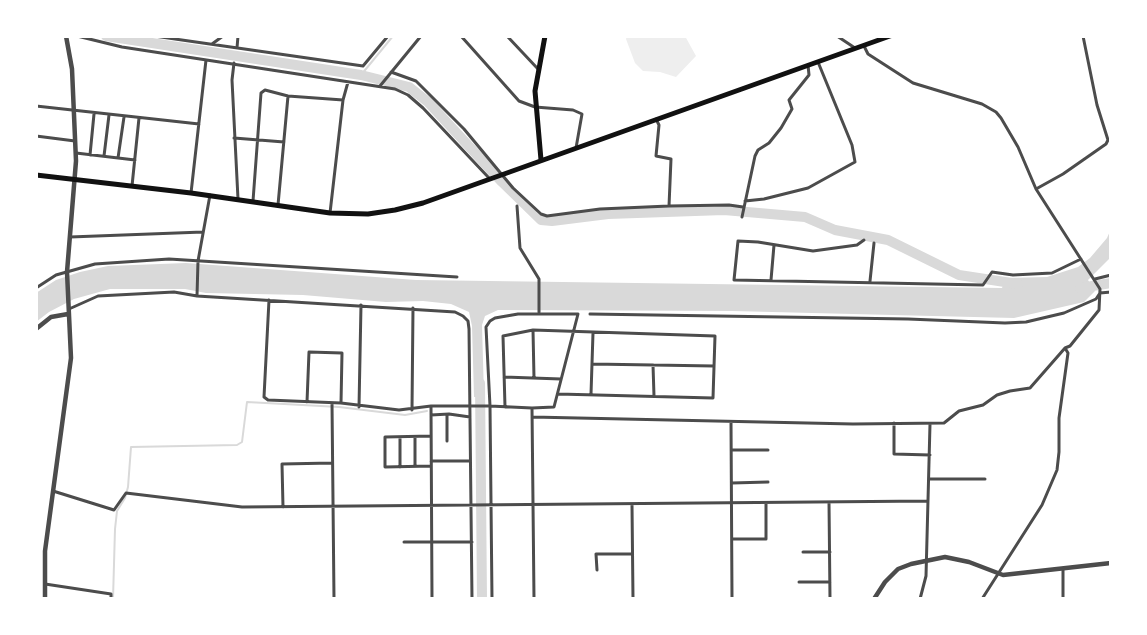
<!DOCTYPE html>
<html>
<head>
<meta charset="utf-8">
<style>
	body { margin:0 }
	#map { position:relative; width:1147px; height:635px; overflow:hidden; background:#fff; font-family:"Golos Text",sans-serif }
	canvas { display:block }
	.frame { position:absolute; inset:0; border:38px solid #fff; pointer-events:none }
</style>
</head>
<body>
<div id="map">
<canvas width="1147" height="635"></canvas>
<div class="frame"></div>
</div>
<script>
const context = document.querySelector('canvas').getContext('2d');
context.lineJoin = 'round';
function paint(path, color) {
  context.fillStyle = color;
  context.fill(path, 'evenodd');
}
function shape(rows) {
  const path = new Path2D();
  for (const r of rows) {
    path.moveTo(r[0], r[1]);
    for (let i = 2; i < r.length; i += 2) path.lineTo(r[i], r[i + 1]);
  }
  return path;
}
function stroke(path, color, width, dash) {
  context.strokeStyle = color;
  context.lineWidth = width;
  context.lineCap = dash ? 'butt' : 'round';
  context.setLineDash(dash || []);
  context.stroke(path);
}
paint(shape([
	[627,36,685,36,696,56,676,77,660,72,643,71,635,63,626,39]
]), '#eee');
paint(shape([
	[1111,229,1111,257,1088,280,1095,291,1084,302,1014,318,732,311,498,310,485,316,482,325,484,396,474,397,472,326,469,312,451,304,423,301,386,302,303,295,206,293,185,289,110,289,74,299,49,312,36,322,36,293,56,280,80,272,108,266,186,263,416,280,1002,288,1006,278,1047,277,1078,267,1090,258,1107,238]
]), '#d9d9d9');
stroke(shape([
	[361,75,393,36],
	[113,599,115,529,117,511,125,498,128,487,131,447,237,445,242,442,247,402,339,407,405,415,427,411]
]), '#d9d9d9', 2);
stroke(shape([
	[106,36,361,75,409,87,428,102,502,182,541,220,552,221,608,214,724,210,805,217,835,230,888,240,959,275,1018,284],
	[1080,288,1111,283],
	[480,383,482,599]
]), '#d9d9d9', 10);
stroke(shape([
	[77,36,122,47,395,89,408,95,423,108,489,178],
	[154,36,363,66,388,36],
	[461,36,519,101,535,107,573,110,582,114,576,148],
	[507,36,538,69],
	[837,36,855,48],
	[1083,36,1097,105,1108,140],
	[212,44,223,36],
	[237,48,238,36],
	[234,63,232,80,238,199],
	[391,72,416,81,464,129,513,188,541,214,547,216,600,209,669,206,729,205,743,207],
	[380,86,421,36],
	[36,106,199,124],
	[656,119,659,125,656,156,671,159,669,206],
	[36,136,75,141],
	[234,138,284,142],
	[76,153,135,160],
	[90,155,94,114],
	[104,156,109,115],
	[118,158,124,117],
	[132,186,139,118],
	[1036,189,1063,174,1106,144,1108,140],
	[191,193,206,60],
	[253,201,261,93,265,90,288,96,343,100],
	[745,201,764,199,808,188,855,162,852,145,818,62],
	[278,205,288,96],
	[517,206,520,248,539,279,539,312],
	[330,213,343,100,348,82],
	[742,217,755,156,758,150,769,143,781,128,792,109,789,100,809,75,808,65],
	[70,237,203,232],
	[864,240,857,245,813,251,758,242,738,241,734,280,983,285,992,272,1013,275,1052,273,1081,259],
	[1095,279,1111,275],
	[771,280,774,245],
	[870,281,874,243],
	[36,288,56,275,95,264,169,259,457,277],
	[197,296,198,261,210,195],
	[269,300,264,397,268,400,341,403,399,410,431,406,490,406,532,408,554,407,578,314,518,314,495,318,490,321,486,327,490,406,492,599],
	[69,309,98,296,174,292,197,296,455,312,463,316,468,321,469,329,472,599],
	[590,314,908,319,1005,323,1026,322,1064,313,1096,299,1100,293,1111,292],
	[533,330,534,378],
	[592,364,714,366],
	[653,365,654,396],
	[504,377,561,379],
	[591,394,593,333],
	[307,402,309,352,342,353,341,403],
	[332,403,334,599],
	[431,406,432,599],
	[359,407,361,305],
	[505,407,503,336,533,330,715,336,713,398,558,394],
	[532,408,534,599],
	[412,410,413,308],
	[431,415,449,414,470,417],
	[532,417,853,424,944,423,959,411,983,405,997,395,1010,391,1030,388,1065,348,1070,346,1099,310,1100,289,1036,189,1018,147,1001,118,996,112,982,104,913,83,868,54,864,46],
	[731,422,732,599],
	[894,423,894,454,930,455],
	[400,437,400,467],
	[447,441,447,415],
	[731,450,768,450],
	[431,461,470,461],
	[415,466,415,437],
	[431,466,385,467,385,437,431,436],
	[930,479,985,479],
	[732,483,768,482],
	[53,491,114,510,126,493,242,507,928,501],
	[829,502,830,599],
	[632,505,633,599],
	[283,507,282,464,332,463],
	[732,539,766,539,766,503],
	[404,542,472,542],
	[803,552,830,552],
	[597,570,596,554,632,554],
	[799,582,830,582],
	[45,584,111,594,111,599],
	[920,599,926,576,930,424],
	[982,599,1042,505,1057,470,1059,452,1059,418,1068,353,1065,348],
	[1063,599,1063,569]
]), '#4c4c4c', 3);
stroke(shape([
	[36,329,51,317,68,314],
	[45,599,45,551,71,358,67,272,76,161,72,69,66,36],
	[874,599,885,582,898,569,911,564,945,557,969,562,1003,575,1111,563]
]), '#4c4c4c', 4.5);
stroke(shape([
	[541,160,535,91,545,36],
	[36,175,191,193,330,213,368,214,395,210,423,203,890,36]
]), '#111', 5);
</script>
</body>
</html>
